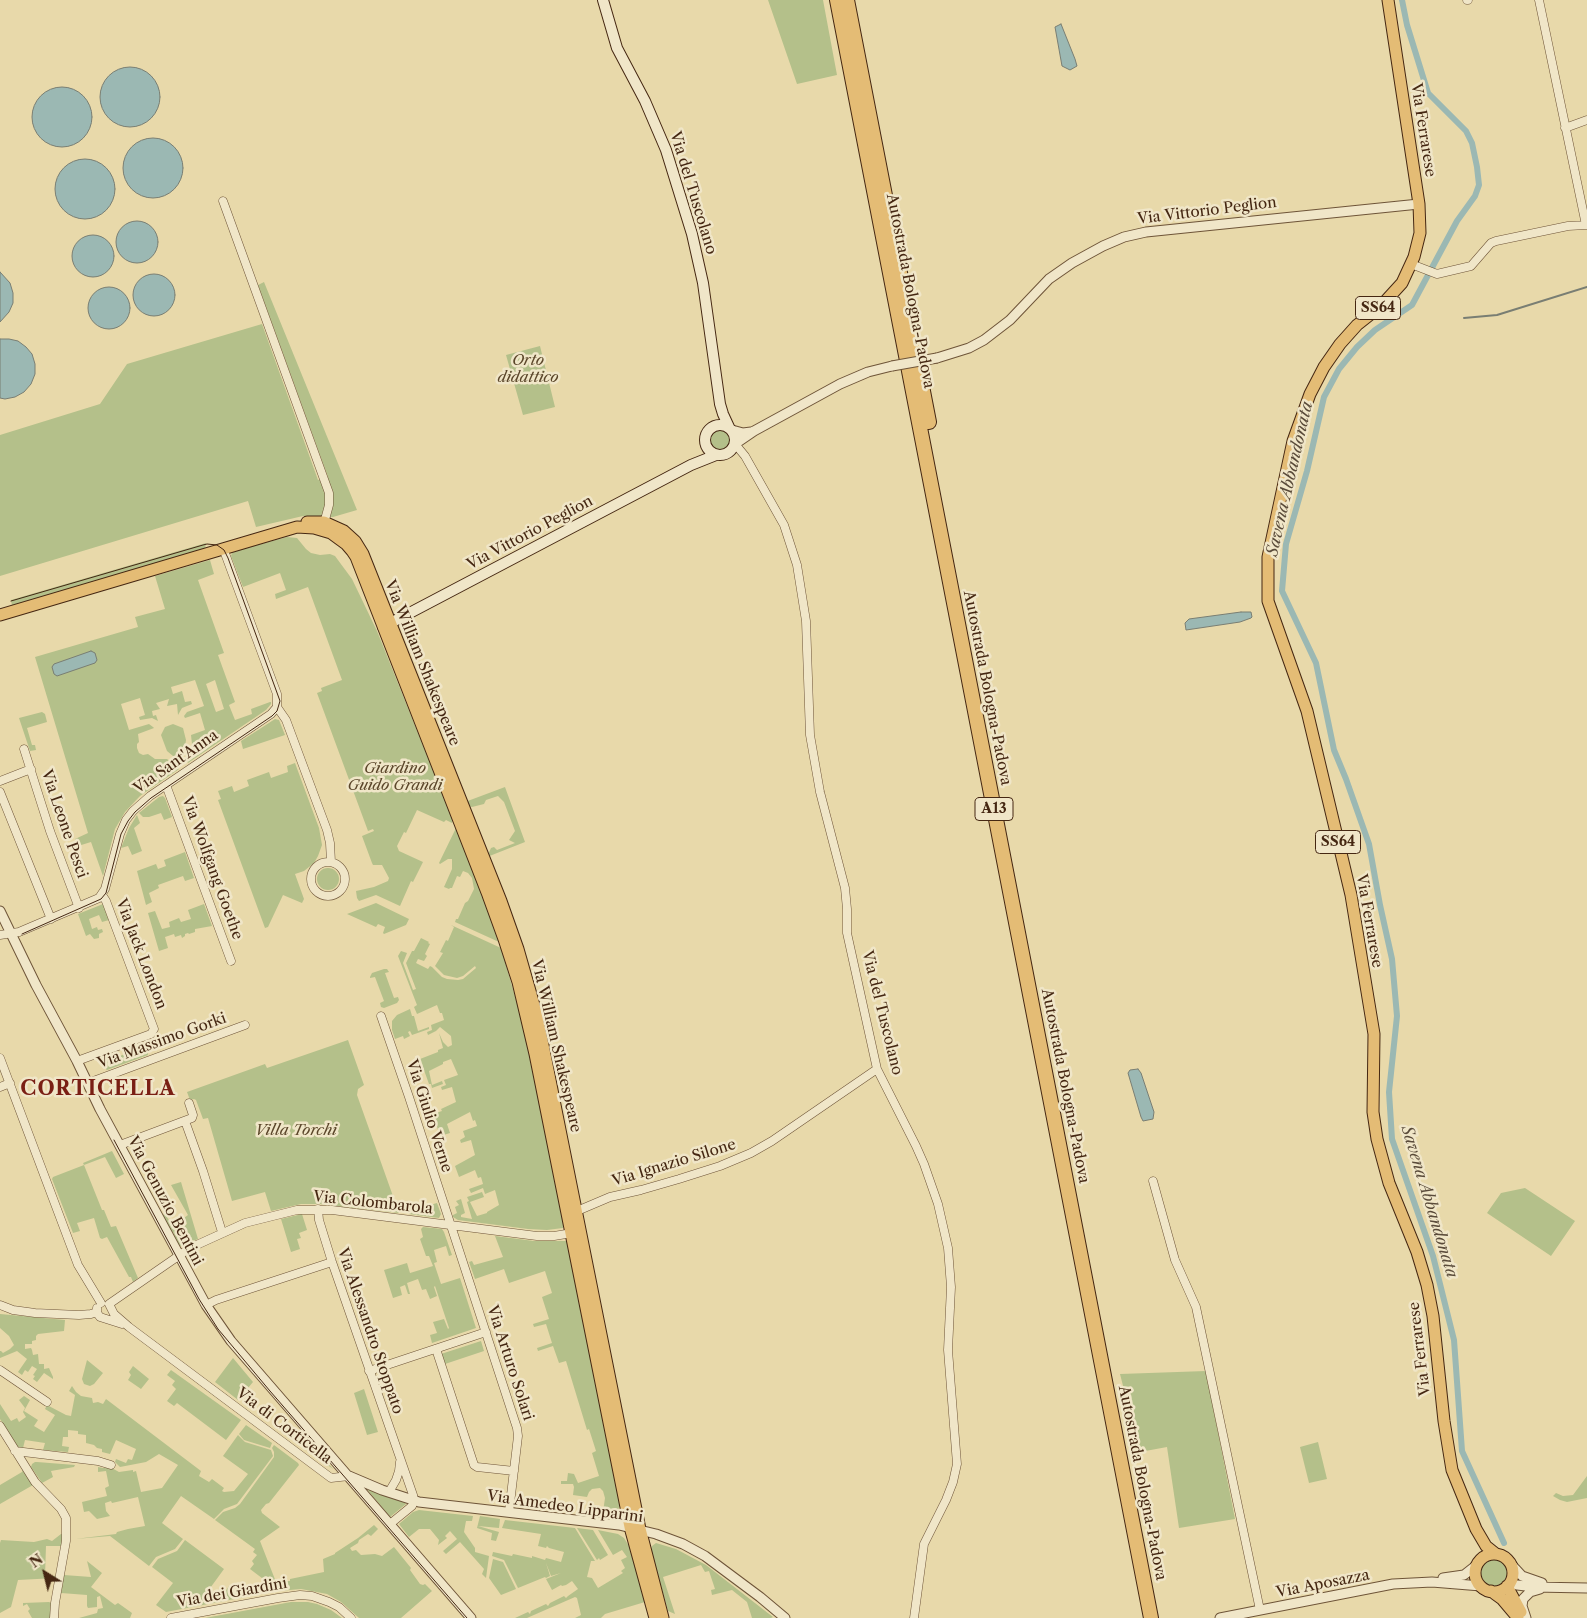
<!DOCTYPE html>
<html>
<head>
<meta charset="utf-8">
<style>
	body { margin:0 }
	#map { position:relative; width:1587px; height:1618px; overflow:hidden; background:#e8d9aa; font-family:"Libre Caslon Text",serif }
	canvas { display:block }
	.north { position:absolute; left:20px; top:1548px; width:50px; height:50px; -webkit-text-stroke:4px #f0e6c8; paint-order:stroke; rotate:324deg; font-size:14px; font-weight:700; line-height:20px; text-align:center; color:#452712 }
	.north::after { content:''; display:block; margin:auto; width:18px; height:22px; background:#452712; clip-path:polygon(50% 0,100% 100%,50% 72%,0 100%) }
</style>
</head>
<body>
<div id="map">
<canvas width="1587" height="1618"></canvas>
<div class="north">N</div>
</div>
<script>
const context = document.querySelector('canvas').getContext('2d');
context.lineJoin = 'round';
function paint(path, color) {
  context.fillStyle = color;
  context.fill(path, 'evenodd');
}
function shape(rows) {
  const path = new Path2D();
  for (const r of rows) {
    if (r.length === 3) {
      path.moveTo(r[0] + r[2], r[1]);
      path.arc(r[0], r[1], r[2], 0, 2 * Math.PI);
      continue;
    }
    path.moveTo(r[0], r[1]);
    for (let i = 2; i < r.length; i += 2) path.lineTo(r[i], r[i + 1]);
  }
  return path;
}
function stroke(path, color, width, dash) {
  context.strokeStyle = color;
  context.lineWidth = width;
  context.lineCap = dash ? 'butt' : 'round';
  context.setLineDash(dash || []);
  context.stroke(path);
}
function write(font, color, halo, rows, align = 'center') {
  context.font = font + ' "Libre Caslon Text",serif';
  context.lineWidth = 5;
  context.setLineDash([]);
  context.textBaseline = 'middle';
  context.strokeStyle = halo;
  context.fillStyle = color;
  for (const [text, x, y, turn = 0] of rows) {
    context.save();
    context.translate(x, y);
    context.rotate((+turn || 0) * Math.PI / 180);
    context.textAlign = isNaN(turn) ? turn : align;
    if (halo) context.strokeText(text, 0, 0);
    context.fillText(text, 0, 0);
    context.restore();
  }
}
paint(shape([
	[768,0,823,0,837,75,797,84],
	[264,282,357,510,333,517,303,516,256,527,248,501,0,576,0,435,100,404,127,364,262,324,318,480,328,477,258,285],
	[540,346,555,407,523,415,506,355],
	[721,440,11],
	[287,537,297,538,306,549,311,553,320,555,330,554,335,556,352,579,377,631,453,820,452,823,446,820,444,822,417,810,406,833,404,832,397,846,399,851,423,862,413,882,411,881,400,906,376,895,359,901,357,898,356,891,374,887,388,881,389,878,382,865,373,865,372,863,362,836,374,831,373,829,368,831,317,693,322,691,321,688,342,680,308,587,276,599,275,594,286,590,280,573,243,587,231,556,232,553,235,551],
	[206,543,205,549,12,606,11,600],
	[210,560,214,574,198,580,224,653,218,655,235,702,229,705,235,720,252,714,251,709,270,702,271,702,271,704,266,710,188,763,187,761,192,744,191,735,205,730,200,713,185,718,184,716,187,712,204,706,195,680,171,687,173,694,182,691,185,702,191,701,192,704,182,708,178,715,177,704,167,706,169,699,156,703,160,709,152,711,153,716,156,715,158,721,152,718,140,720,139,717,145,715,140,698,121,704,129,730,149,724,153,727,154,728,138,734,139,742,137,744,137,748,139,753,143,755,148,754,155,759,167,759,179,769,140,796,125,812,115,829,103,876,91,842,78,846,75,839,88,833,35,657,138,627,135,617,165,609,155,576],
	[215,680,224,709,216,712,206,684],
	[42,712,45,714,47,722,27,728,32,745,35,745,36,750,30,751,19,718],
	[275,719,279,720,285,735,243,749,241,741],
	[173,724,183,728,186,740,184,753,178,758,173,756,167,751,161,735,165,727],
	[295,763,319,828,322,845,318,856,314,863,304,871,295,874,304,899,302,903,283,895,268,927,265,928,218,800,221,799,218,791,232,786,234,792,249,786,247,780,269,772,271,778,288,772,287,766],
	[505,787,525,842,487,857,491,848,494,847,497,850,515,843,509,840,515,831,504,802,498,796,486,800,484,804,472,807,468,806,465,802],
	[163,796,165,798,172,817,164,820,161,813,149,817,143,817,139,813,159,797],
	[137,815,140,823,134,828,142,851,132,855,128,846,121,848,129,828],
	[456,828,486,906,499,942,455,922,456,919,458,919,465,903,468,901,474,889,472,878,468,873,463,871,460,877,457,876,452,888,450,888,449,889,444,887,452,869,452,859,448,859,440,864,439,863],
	[185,852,194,878,185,881,183,876,158,885,159,888,149,893,152,902,146,905,137,871,156,864,158,869,166,866,164,860],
	[328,879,11],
	[376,903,409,919,406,925,384,934,383,933,385,927,378,924,376,927,347,914],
	[103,904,109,920,102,922,99,915,89,919,92,929,97,927,98,930,102,929,103,932,99,934,99,938,94,939,90,934,86,936,78,914],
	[204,904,212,926,195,929,195,932,189,934,188,933,185,934,185,936,182,938,181,935,175,937,174,934,165,937,168,948,159,951,148,913,155,911,162,929,170,927,169,922,179,918,181,922,191,919,188,910],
	[451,925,501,948,517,1003,528,1050,564,1224,563,1228,547,1230,528,1229,458,1220,453,1217,453,1215,457,1213,455,1207,459,1205,456,1201,461,1199,465,1213,461,1215,461,1217,472,1219,467,1202,469,1201,467,1197,482,1192,484,1197,470,1202,477,1216,487,1213,487,1212,499,1205,495,1190,485,1194,483,1188,471,1193,469,1189,483,1184,481,1177,478,1178,475,1170,459,1177,455,1166,475,1155,471,1140,461,1143,460,1140,465,1137,463,1131,477,1126,475,1120,473,1121,470,1112,447,1124,450,1133,440,1136,433,1114,442,1111,441,1109,456,1102,452,1087,442,1090,441,1087,446,1085,444,1080,458,1075,451,1059,443,1062,443,1064,429,1071,432,1085,442,1081,443,1084,432,1088,431,1084,429,1084,420,1059,438,1052,438,1050,443,1048,439,1033,443,1042,448,1047,452,1045,451,1036,440,1027,436,1031,428,1035,427,1032,432,1030,431,1025,444,1020,442,1013,440,1013,437,1005,417,1014,414,1007,417,1005,398,956,401,951,407,953,403,963,413,990,416,989,406,963,412,951,414,951,421,938,429,942,428,943,430,944,425,954,427,956,424,961,418,959,416,963,428,969,430,966,432,967,442,977,447,979,458,980,463,979,476,968,475,966,463,976,457,978,444,975,435,966,443,953,440,952,446,940,448,941,454,927],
	[384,969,387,969,389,972,385,973,394,998,398,997,399,1000,397,1003,384,1008,381,1007,380,1003,384,1001,375,977,370,978,370,977,372,973],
	[410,1009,412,1016,414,1016,418,1031,429,1027,429,1029,412,1035,410,1031,408,1032,410,1036,404,1039,403,1036,395,1039,392,1030,392,1021,397,1015],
	[348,1040,364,1085,358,1089,357,1095,399,1213,319,1204,301,1204,271,1211,265,1192,232,1201,208,1118,203,1119,196,1100,194,1099,190,1100,187,1092,265,1064,267,1068],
	[143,1048,148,1050,148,1055,107,1070,101,1065,102,1062],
	[112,1151,124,1174,116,1178,105,1157,84,1165,102,1210,104,1210,111,1227,116,1226,138,1278,133,1282,131,1277,129,1277,107,1237,102,1239,100,1238,94,1218,77,1223,80,1231,73,1233,52,1179,53,1177,84,1165,83,1163],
	[181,1182,198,1239,181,1246,178,1245,173,1232,172,1232,162,1215,165,1214,176,1231,187,1224,184,1218,188,1215,171,1185],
	[1525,1188,1575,1221,1551,1256,1487,1213,1501,1193],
	[437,1203,441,1214,439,1218,409,1214,410,1212,416,1209],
	[302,1214,307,1230,299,1233,301,1238,297,1239,300,1249,291,1252,281,1219],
	[423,1227,442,1229,444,1232,452,1255,449,1256,446,1246,434,1250,437,1262,434,1263,441,1284,460,1278,476,1328,432,1343,430,1335,437,1333,433,1322,444,1319,448,1329,449,1328,435,1286,434,1287,437,1296,430,1299,426,1289,422,1290,418,1279,407,1283,410,1294,408,1294,405,1285,400,1287,402,1295,393,1298,384,1270,407,1263,410,1273,433,1266,429,1256,426,1256,420,1239,423,1237,421,1229],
	[495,1236,534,1241,567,1241,620,1505,618,1510,613,1515,608,1516,601,1515,601,1512,603,1512,605,1498,603,1491,600,1488,592,1489,589,1492,587,1497,573,1495,574,1487,573,1484,561,1484,561,1481,567,1481,568,1473,574,1474,578,1483,599,1476,592,1453,596,1451,589,1429,587,1430,566,1361,559,1363,553,1346,538,1351,537,1348,552,1343,546,1324,534,1327,533,1324,549,1319,542,1297,552,1293,545,1271,509,1283,504,1269,475,1279,469,1262,472,1261,474,1265,503,1257],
	[0,1314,65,1320,64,1331,38,1334,36,1336,36,1340,32,1341,32,1344,25,1344,25,1349,31,1348,32,1350,33,1355,38,1354,39,1364,44,1364,44,1369,49,1368,53,1377,53,1379,44,1373,37,1382,33,1379,35,1376,33,1375,37,1369,32,1366,28,1372,25,1370,22,1375,18,1372,27,1359,17,1351,0,1358,0,1351,1,1351,3,1353,10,1349,14,1345,9,1336,0,1328],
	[481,1341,484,1351,445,1364,441,1354],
	[233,1358,253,1382,238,1400,215,1382],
	[87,1360,103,1373,94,1384,90,1386,84,1384,82,1379],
	[133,1366,149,1379,141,1389,128,1380,131,1375,129,1372],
	[171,1370,241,1420,226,1440,177,1403,174,1406,167,1401,176,1389,172,1385,175,1381,167,1375],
	[1206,1371,1235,1519,1179,1528,1167,1447,1140,1452,1120,1374],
	[72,1386,76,1392,81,1396,92,1398,93,1403,98,1402,103,1404,106,1399,201,1471,199,1476,209,1482,212,1479,224,1488,222,1491,224,1492,234,1491,248,1474,223,1456,238,1435,245,1442,271,1450,273,1456,237,1504,224,1509,214,1519,181,1496,162,1523,183,1539,175,1549,156,1557,149,1566,110,1536,75,1539,116,1534,117,1532,128,1529,145,1526,138,1497,112,1503,111,1501,105,1503,106,1511,110,1516,97,1519,89,1511,84,1512,82,1502,107,1496,105,1488,109,1486,106,1471,98,1472,98,1467,103,1468,110,1467,119,1472,133,1470,133,1472,136,1471,141,1492,162,1488,178,1465,159,1454,146,1462,120,1467,115,1462,116,1459,126,1463,128,1459,132,1460,136,1449,116,1440,110,1454,102,1452,102,1449,97,1448,94,1445,86,1443,86,1435,78,1434,78,1431,68,1430,68,1437,63,1437,62,1446,69,1447,68,1452,43,1450,45,1443,25,1440,23,1448,18,1447,0,1419,0,1404,11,1421,17,1418,19,1422,26,1417,23,1412,25,1408,19,1400,24,1396,30,1400,24,1411,38,1420,34,1426,44,1432,55,1415,45,1409,47,1405,66,1415,71,1416,75,1395,69,1391],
	[364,1389,378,1432,367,1435,354,1393],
	[246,1425,272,1443,270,1448,244,1440,239,1434],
	[296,1431,318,1451,333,1469,292,1439,292,1436],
	[1318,1442,1327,1479,1309,1483,1300,1447],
	[274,1445,298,1463,299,1465,269,1503,266,1504,261,1510,262,1513,280,1527,260,1541,276,1582,286,1580,286,1581,290,1581,290,1579,324,1572,323,1559,335,1554,335,1553,358,1538,374,1525,378,1529,371,1536,368,1534,359,1540,358,1543,350,1548,352,1551,356,1550,361,1555,375,1554,382,1556,394,1547,411,1568,410,1570,420,1584,423,1585,425,1584,432,1591,401,1618,359,1618,341,1602,327,1594,301,1589,279,1591,250,1569,254,1564,252,1561,257,1555,253,1552,255,1549,215,1520,223,1512,235,1508,240,1504,274,1457,274,1452,272,1448],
	[35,1462,37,1462,75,1465,74,1467,51,1471,53,1477,42,1483,31,1467,32,1464],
	[23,1469,33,1485,0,1504,0,1485,22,1472],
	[1587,1476,1587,1498,1567,1502,1560,1500,1553,1496,1556,1493,1563,1496,1573,1495],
	[365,1487,405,1503,406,1504,390,1517],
	[419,1510,473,1516,472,1521,466,1521,464,1532,475,1548,475,1552,489,1556,486,1578,482,1574,484,1569,460,1542,446,1554,443,1551,457,1539,450,1531,445,1536,447,1538,438,1545,439,1540,430,1529,419,1529,409,1537,399,1524,413,1512],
	[480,1516,500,1519,499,1528,478,1526,499,1532,496,1541,491,1540,492,1533,477,1528],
	[505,1520,575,1528,595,1561,591,1561,587,1577,592,1578,598,1588,623,1573,621,1571,625,1568,621,1560,627,1557,622,1550,613,1555,598,1530,618,1534,624,1538,629,1546,645,1602,605,1614,601,1618,575,1618,581,1615,577,1598,575,1597,527,1618,515,1618,528,1612,530,1614,531,1611,546,1604,548,1606,550,1603,564,1596,566,1598,568,1596,578,1589,572,1581,566,1585,562,1586,561,1585,552,1590,546,1579,561,1573,551,1576,546,1563,550,1576,546,1578,545,1577,518,1588,504,1560,492,1556,493,1552,512,1556,513,1554,532,1558,532,1556,545,1560,546,1558,561,1562,564,1552,549,1548,547,1546,546,1548,538,1546,541,1534,502,1528],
	[577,1528,593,1530,608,1555,600,1560,599,1558,597,1560],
	[61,1534,63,1534,62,1546,46,1546,45,1576,57,1576,56,1578,18,1580,11,1607,0,1613,0,1543,1,1540,34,1542,47,1539,52,1541],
	[185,1540,224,1569,208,1591,211,1594,209,1597,213,1599,221,1589,225,1592,229,1586,236,1590,258,1590,261,1591,261,1594,166,1612,156,1605,173,1583,152,1567,158,1559,177,1551],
	[656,1543,676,1549,706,1565,773,1617,771,1618,752,1618,747,1602,732,1590,712,1595,711,1590,715,1589,709,1571,705,1572,701,1565,663,1577,675,1614,668,1611,651,1549,652,1546],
	[493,1559,503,1562,516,1589,501,1595,489,1578],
	[1494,1573,14],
	[87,1561,102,1573,91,1587,115,1605,118,1603,132,1613,130,1618,79,1618,97,1613,98,1609,103,1608,100,1596,97,1597,97,1607,88,1608,87,1606,87,1595,61,1593,64,1575,91,1577],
	[49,1602,51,1603,50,1618,32,1618,28,1611,30,1609,27,1604,23,1606,23,1603],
	[291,1602,308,1602,317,1604,331,1610,342,1618,205,1618]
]), '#b4c08a');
const water = shape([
	[1061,24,1075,59,1077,66,1070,70,1062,66,1055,27,1061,24],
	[130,97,30],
	[62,117,30],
	[153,168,30],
	[85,189,30],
	[137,242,21],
	[93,256,21],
	[0,272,10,283,13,293,13,303,9,312,0,322,0,272],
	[154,295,21],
	[109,308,21],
	[0,339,9,339,18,341,26,347,32,354,35,364,35,374,31,384,24,392,15,397,5,399,0,398,0,339],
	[1241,612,1251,612,1252,617,1251,618,1240,622,1186,630,1185,623,1189,619,1241,612],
	[91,651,95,653,97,660,95,663,57,676,54,674,52,667,54,664,91,651],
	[1138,1069,1141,1073,1154,1112,1153,1119,1143,1121,1141,1117,1128,1073,1130,1070,1138,1069]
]);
paint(water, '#9bb8b3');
stroke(water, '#797e73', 1);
stroke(shape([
	[1464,318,1497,315,1587,287]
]), '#797e73', 2);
stroke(shape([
	[1402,0,1407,25,1428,93,1466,131,1472,143,1477,167,1479,185,1475,196,1457,221,1412,305,1375,330,1357,347,1339,369,1324,397,1307,471,1286,544,1282,591,1316,663,1334,750,1346,779,1369,844,1380,905,1392,959,1397,1016,1389,1092,1392,1139,1433,1256,1454,1340,1462,1451,1504,1543]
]), '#9bb8b3', 6);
const minor = shape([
	[1467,0,1468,0],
	[1565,128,1587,120],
	[223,201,329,493,329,505,323,527],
	[1411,264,1437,274,1471,266,1491,243,1496,241,1568,226,1586,225,1539,0],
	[735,444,745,456,784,525,797,565,806,621,810,735,820,792,845,888,847,909,847,933,877,1069,916,1146,924,1164,938,1204,948,1248,951,1287,948,1350,957,1464,953,1482,946,1500,924,1544,914,1618],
	[223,548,277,694,277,707,286,720,327,830,330,843,331,862],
	[24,749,50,831,79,908],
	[0,781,31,769],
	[166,785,231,961],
	[0,792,51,919],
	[328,879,17],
	[0,935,19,932,99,898,105,889,120,834,126,820,133,811,150,796,271,714,277,707],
	[381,1016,409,1097,517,1428,518,1436,509,1512],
	[0,1058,78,1265,101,1303],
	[77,1061,151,1034,154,1029,106,901,102,895],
	[88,1083,245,1025],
	[0,1087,10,1083],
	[185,1121,203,1171,222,1232],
	[120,1145,192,1118,193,1115,189,1103],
	[1153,1181,1175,1260,1196,1307,1260,1610],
	[318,1209,319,1220,332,1262,413,1495,414,1500,412,1506,390,1524],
	[577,1211,610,1197,641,1190,679,1179,720,1166,751,1153,772,1141,877,1069],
	[109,1304,190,1248,245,1223,297,1210,332,1210,537,1236,554,1236,572,1233],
	[109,1304,114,1314,129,1327,331,1478,349,1476],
	[0,1305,13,1310,35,1313,79,1315,91,1314,97,1312],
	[206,1305,216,1300,332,1262],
	[97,1308,97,1313,100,1317,122,1324],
	[436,1349,474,1465,477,1467,514,1471],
	[0,1370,47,1402],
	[369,1371,486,1332],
	[0,1426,35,1482,61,1509,66,1518,66,1541,55,1603,54,1618],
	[15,1451,98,1461,111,1465],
	[389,1492,396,1480,399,1471,400,1462],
	[171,1618,278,1598,300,1595,312,1596,329,1602,339,1607,351,1618]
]);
const tertiary = shape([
	[937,358,969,348,984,340,1010,320,1049,279,1072,263,1103,246,1124,237,1146,232,1419,204],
	[732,430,743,433,751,432],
	[735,444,754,431,840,384,868,372,892,366],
	[0,911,36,985,77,1061,100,1109,206,1305,231,1341,471,1618],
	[349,1476,382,1490,419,1502,619,1525,656,1534,683,1544,705,1556,760,1597,785,1618],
	[1510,1563,1522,1576,1542,1583],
	[1443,1578,1464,1575,1478,1564],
	[1509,1584,1534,1587,1587,1588],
	[1220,1618,1393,1584,1432,1582,1481,1586],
	[1526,1618,1522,1606,1523,1599,1530,1592,1540,1589]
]);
const secondary = shape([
	[603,0,617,48,645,101,666,150,692,234,703,283,720,404,723,414,729,427],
	[720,440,15],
	[383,627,691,465,716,455]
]);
const primary = shape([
	[1388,0,1419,204,1420,233,1414,257,1402,283,1381,306,1357,325,1340,344,1324,367,1310,394,1293,441,1268,557,1268,601,1307,711,1351,895,1374,1034,1373,1112,1377,1139,1389,1183,1417,1252,1427,1285,1433,1316,1444,1421,1452,1470,1476,1529,1486,1546,1496,1554],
	[307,522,324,522,344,531,355,541,363,554,501,901,518,949,536,1012,544,1050,640,1529,663,1618],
	[0,615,297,527,314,528,331,533,346,544,352,551,356,557,488,895,504,939,518,982,535,1054,630,1527,655,1618],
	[1494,1573,19],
	[1507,1586,1521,1612],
	[1491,1591,1502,1599,1518,1618]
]);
const motorway = shape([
	[837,0,1151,1618],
	[847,0,929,422]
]);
stroke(minor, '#6e5438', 9);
stroke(tertiary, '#6e5438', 11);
stroke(secondary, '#452712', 12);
stroke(primary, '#452712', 13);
stroke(motorway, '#452712', 16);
stroke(minor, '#f0e6c8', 8);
stroke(tertiary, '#f0e6c8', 9);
stroke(secondary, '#f0e6c8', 10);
stroke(primary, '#e4bc75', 11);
stroke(motorway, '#e4bc75', 14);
stroke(shape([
	[11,601,203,545,207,544,217,545,224,550,228,558,280,701,277,711,272,716,151,798,135,812,128,821,121,834,106,893,101,899,22,934],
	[114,1140,199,1299,218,1329,270,1391,467,1618]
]), '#452712', 1);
const tertiaryBridge = shape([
	[892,366,937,358]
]);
stroke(tertiaryBridge, '#6e5438', 11, []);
stroke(tertiaryBridge, '#f0e6c8', 9);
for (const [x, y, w] of [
	[1378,308,45],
	[994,809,38],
	[1338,842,45]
]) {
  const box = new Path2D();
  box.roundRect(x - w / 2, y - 11.5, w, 23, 4);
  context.fillStyle = '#f0e6c8';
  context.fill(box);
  stroke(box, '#452712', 1);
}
write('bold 14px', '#452712', null, [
	["SS64",1378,308],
	["A13",994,809],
	["SS64",1338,842]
]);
write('15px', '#452712', '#f0e6c8', [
	["Via Ferrarese",1423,130,81],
	["Via del Tuscolano",693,193,73],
	["Via Vittorio Peglion",1207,211,-7],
	["Autostrada Bologna-Padova",910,291,79],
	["Via Vittorio Peglion",530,533,-28],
	["Via William Shakespeare",422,663,68],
	["Autostrada Bologna-Padova",987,688,79],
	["Via Sant'Anna",176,762,-35],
	["Via Leone Pesci",64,824,71],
	["Via Wolfgang Goethe",212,868,70],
	["Via Ferrarese",1369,921,80],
	["Via Jack London",141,954,69],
	["Via del Tuscolano",882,1013,76],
	["Via Massimo Gorki",162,1041,-20],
	["Via William Shakespeare",556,1046,77],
	["Autostrada Bologna-Padova",1065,1086,79],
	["Via Giulio Verne",429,1116,72],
	["Via Ignazio Silone",674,1163,-17],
	["Via Genuzio Bentini",165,1201,62],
	["Via Colombarola",373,1203,6],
	["Via Alessandro Stoppato",370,1331,71],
	["Via Ferrarese",1420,1349,-97],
	["Via Arturo Solari",510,1363,72],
	["Via di Corticella",284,1426,37],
	["Autostrada Bologna-Padova",1142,1483,79],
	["Via Amedeo Lipparini",565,1507,8],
	["Via Aposazza",1323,1584,-11],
	["Via dei Giardini",232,1593,-10]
]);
write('italic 15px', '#5b462a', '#f0e6c8', [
	["Orto",528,361],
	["didattico",528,378],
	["Giardino",395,769],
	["Guido Grandi",395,786],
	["Villa Torchi",296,1131]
]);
write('italic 16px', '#5a4b3a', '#f0e6c8', [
	["Savena Abbandonata",1290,479,-77],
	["Savena Abbandonata",1429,1202,73]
]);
context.letterSpacing = '1px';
write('bold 20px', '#7a1f14', '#f0e6c8', [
	["CORTICELLA",98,1089]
]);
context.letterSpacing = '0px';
</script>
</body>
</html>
